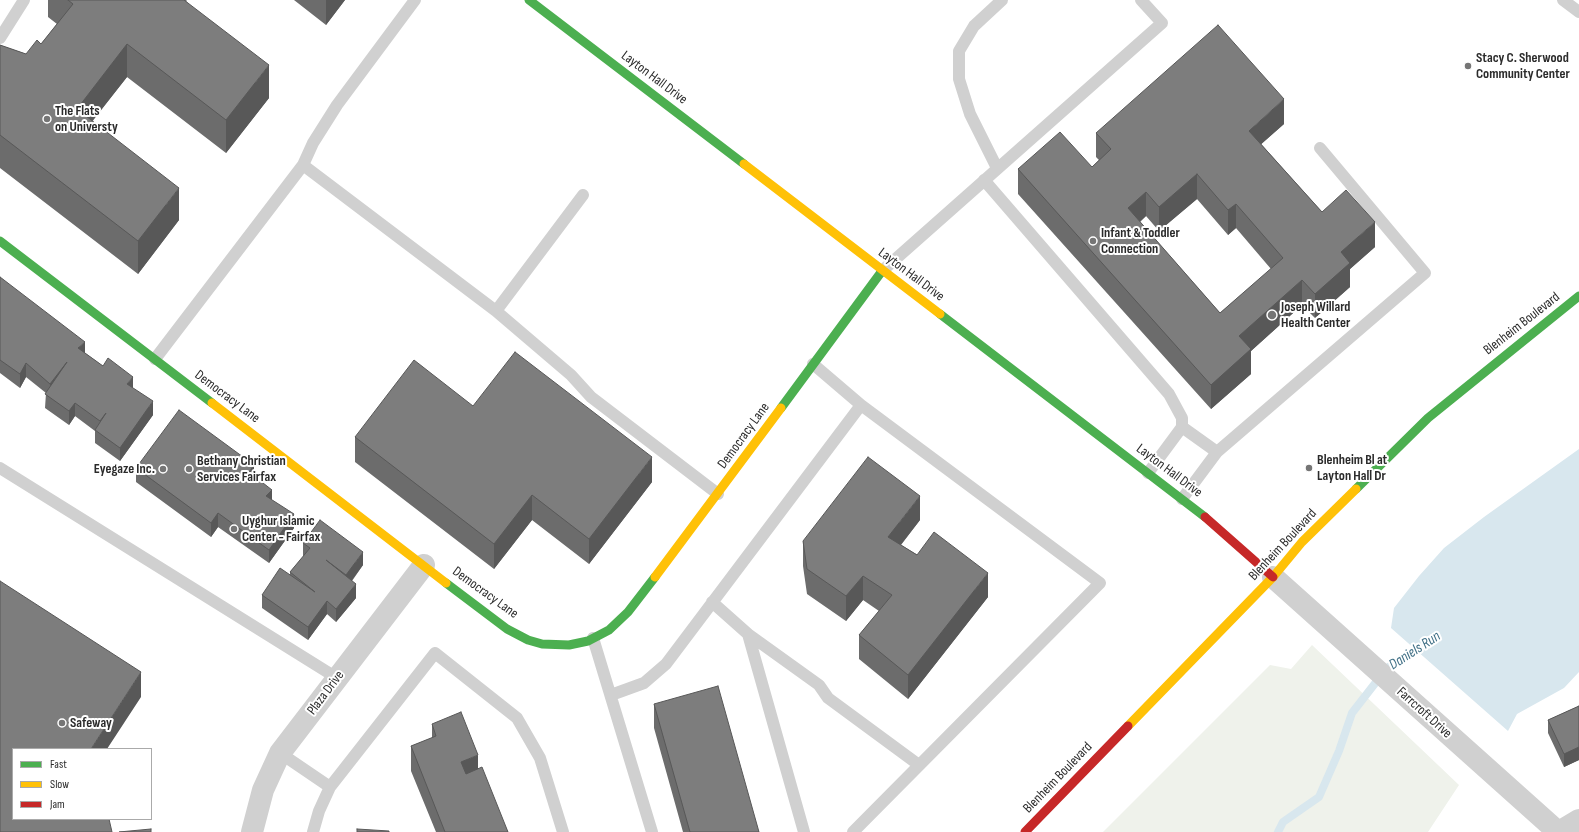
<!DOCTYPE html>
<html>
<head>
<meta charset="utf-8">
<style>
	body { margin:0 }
	#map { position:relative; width:1579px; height:832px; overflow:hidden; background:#fff; font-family:"Sofia Sans Condensed",sans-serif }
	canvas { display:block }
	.legend { position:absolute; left:12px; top:748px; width:140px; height:72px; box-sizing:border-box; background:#fff; border:1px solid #aaa; margin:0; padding:5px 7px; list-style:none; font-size:12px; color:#2b2b2b }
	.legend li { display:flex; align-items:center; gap:8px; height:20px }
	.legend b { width:20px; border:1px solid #aaa }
</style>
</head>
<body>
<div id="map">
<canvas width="1579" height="832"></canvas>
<ul class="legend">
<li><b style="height:5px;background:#4caf50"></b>Fast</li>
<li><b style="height:5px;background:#ffc107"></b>Slow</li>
<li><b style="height:5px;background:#c62828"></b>Jam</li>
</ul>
</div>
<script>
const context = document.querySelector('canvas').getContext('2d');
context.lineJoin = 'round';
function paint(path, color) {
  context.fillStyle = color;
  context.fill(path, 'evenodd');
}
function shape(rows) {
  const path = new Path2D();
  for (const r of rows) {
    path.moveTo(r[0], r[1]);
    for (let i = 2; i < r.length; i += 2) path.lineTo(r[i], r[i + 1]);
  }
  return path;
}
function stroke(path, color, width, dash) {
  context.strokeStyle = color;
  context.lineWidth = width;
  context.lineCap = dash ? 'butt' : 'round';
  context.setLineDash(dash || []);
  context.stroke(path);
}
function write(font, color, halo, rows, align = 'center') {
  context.font = font + ' "Sofia Sans Condensed",sans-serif';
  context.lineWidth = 4;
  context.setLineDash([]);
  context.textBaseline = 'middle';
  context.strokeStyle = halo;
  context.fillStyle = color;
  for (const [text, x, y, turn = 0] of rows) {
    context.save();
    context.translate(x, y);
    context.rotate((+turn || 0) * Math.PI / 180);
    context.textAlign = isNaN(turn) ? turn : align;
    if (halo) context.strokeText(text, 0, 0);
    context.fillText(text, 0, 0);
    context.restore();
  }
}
paint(shape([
	[1312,645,1459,785,1428,832,1103,832,1270,665,1291,669]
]), '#eff2eb');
paint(shape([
	[1579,449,1579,672,1564,688,1517,714,1508,731,1391,628,1394,608,1419,576,1444,548,1484,517]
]), '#d8e7ee');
stroke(shape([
	[1278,832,1283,822,1319,797,1339,751,1352,713,1387,668,1423,644]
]), '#d8e7ee', 8);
stroke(shape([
	[1563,0,1579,12],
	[0,38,24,0],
	[303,165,496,311,571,375,591,397,718,494],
	[997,168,970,114,959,79,959,51,974,26,1002,0],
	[984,180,1169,394,1182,418,1182,427,1148,473],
	[882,271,1162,23,1141,0],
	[496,311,583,195],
	[155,359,303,165,313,143,337,105,415,0],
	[813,364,861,405,1100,583,853,832],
	[1182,427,1217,452,1182,499],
	[1217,452,1425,273,1320,148],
	[0,468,337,678],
	[712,602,748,634,804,832],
	[748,634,819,685,828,698,919,765],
	[593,638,652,832],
	[611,695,644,683,666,664,861,405],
	[280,753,330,787],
	[313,832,319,811,330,787,435,653,517,718,540,758,563,832]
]), '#d0d0d0', 12);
stroke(shape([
	[1273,577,1558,832],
	[252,832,263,790,280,753,424,565],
	[1559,832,1579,820]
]), '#d0d0d0', 22);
stroke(shape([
	[529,0,744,164],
	[0,241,212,403],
	[940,314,1205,517],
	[781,408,882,271],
	[1356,489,1428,418,1579,296],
	[446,583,507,629,528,640,542,644,569,645,588,641,609,630,628,612,655,577]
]), '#4caf50', 9);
stroke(shape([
	[744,164,940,314],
	[212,403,446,583],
	[655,577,781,408],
	[1128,726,1273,577,1302,542,1356,489]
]), '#ffc107', 9);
stroke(shape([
	[1205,517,1273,577],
	[1025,832,1128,726]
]), '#c62828', 9);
paint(shape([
	[48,0,187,0,186,1,269,98,226,153,127,77,92,121,179,220,138,274,0,168,0,45,26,54,41,44,57,24,48,17],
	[294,0,345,0,326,25],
	[1284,124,1261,144,1322,212,1375,247,1350,269,1350,287,1315,318,1302,305,1251,351,1251,374,1211,409,1018,194,1018,169,1092,167,1099,160,1096,157,1096,133],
	[1197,199,1228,235,1236,228,1271,269,1220,313,1140,222,1146,216,1159,231],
	[0,277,85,353,133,388,153,415,120,461,95,443,95,431,75,416,69,425,45,408,46,393,26,377,20,388,0,373],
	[473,406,652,482,589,564,532,520,494,569,355,462,355,437],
	[136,468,254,477,294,528,269,563,218,527,211,537,136,482],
	[920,520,901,545,988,597,908,699,859,659,859,635,879,611,863,600,846,621,807,594,803,566,803,541],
	[303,543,363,565,352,581,356,598,336,622,327,614,308,640,262,608,262,595,290,575,290,572,303,557],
	[654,704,759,832,683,832,654,728],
	[1579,706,1579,760,1564,767,1548,733,1548,720],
	[432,724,478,768,508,832,436,832,411,771,411,746,432,738]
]), '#6c6c6c');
paint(shape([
	[326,0,345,0,326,25],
	[127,44,127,77,77,141,77,109],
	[269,65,269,98,226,153,226,120],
	[1284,99,1284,124,1249,155,1249,131],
	[1197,174,1197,199,1159,231,1159,207],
	[179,188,179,220,138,274,138,241],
	[1146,192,1146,216,1128,232,1128,208],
	[1236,204,1236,228,1228,235,1228,210],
	[1375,222,1375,247,1350,269,1350,287,1315,318,1315,294,1341,252],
	[1302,280,1302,305,1251,351,1251,374,1211,409,1211,385,1239,336],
	[85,342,85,356,78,348],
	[67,362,50,397,50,384],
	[26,363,26,377,20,388,20,374],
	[133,377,133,390,127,384],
	[153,401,153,415,120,461,120,448],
	[75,403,75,416,69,425,69,411],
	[652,457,652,482,589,564,589,539],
	[254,465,254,479,249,472],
	[272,490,272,503,266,496],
	[532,495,532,520,494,569,494,544],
	[920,496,920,520,888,561,888,537],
	[218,513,218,527,211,537,211,523],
	[294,514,294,528,269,563,269,550],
	[363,552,363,565,346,588,346,575],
	[988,573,988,597,908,699,908,675],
	[863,576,863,600,846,621,846,596],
	[356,584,356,598,336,622,336,609],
	[327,601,327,614,308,640,308,627],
	[141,672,141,697,107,749,91,749],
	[1579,747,1579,760,1564,767,1564,754],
	[478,755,478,779,461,786,461,762]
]), '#585858');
const building = shape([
	[68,0,184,0,269,65,226,120,127,44,77,109,179,188,138,241,0,135,0,45,26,54,37,40,41,44,73,4,68,0],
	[1218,25,1284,99,1249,131,1322,212,1346,190,1375,222,1341,252,1350,263,1315,294,1302,280,1239,336,1251,349,1211,385,1018,169,1060,132,1092,167,1111,149,1096,133,1218,25],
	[1197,174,1228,210,1236,204,1283,258,1220,313,1128,208,1146,192,1159,207,1197,174],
	[0,277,85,342,78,348,103,366,108,358,133,377,127,384,153,401,120,448,95,430,106,413,100,421,75,403,69,411,45,394,67,362,50,384,26,363,20,374,0,360,0,277],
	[515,352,652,457,589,539,532,495,494,544,355,437,414,360,473,406,515,352],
	[179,410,254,465,249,472,272,490,266,496,294,514,269,550,218,513,211,523,136,468,179,410],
	[868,457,920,496,888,537,917,555,934,532,988,573,908,675,859,635,892,595,863,576,846,596,807,569,803,541,868,457],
	[320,520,363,552,346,575,326,560,356,584,336,609,327,601,308,627,262,595,280,568,315,592,290,572,310,548,303,543,320,520],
	[0,581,141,672,91,749,13,749,13,819,109,819,112,832,0,832,0,581],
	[718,686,759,832,690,832,654,704,718,686],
	[1579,706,1579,747,1564,754,1548,720,1579,706],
	[461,712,478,755,461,762,466,774,482,767,508,832,445,832,411,746,436,736,432,724,461,712],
	[151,829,151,832,119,832,151,829],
	[357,829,389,831,389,832,357,832,357,829]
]);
paint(building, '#7d7d7d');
stroke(building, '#585858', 1);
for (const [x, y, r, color] of [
	[1468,66,4,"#757575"],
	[47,119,4,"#757575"],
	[1093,241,4,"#757575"],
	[1272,315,5,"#757575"],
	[1309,468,4,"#757575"],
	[163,469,4,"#757575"],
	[189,469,4,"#757575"],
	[234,529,4,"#757575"],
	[62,723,4,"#757575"]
]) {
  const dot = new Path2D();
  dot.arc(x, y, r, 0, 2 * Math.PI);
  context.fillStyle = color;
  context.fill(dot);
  stroke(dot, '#fff', 1.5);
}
write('bold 14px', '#2b2b2b', '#fff', [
	["Stacy C. Sherwood",1476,58],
	["Community Center",1476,74],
	["The Flats",55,111],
	["on Universty",55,127],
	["Infant & Toddler",1101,233],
	["Connection",1101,249],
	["Joseph Willard",1281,307],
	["Health Center",1281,323],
	["Blenheim Bl at",1317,460],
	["Layton Hall Dr",1317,476],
	["Bethany Christian",197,461],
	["Services Fairfax",197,477],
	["Eyegaze Inc.",155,469,"right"],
	["Uyghur Islamic",242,521],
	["Center - Fairfax",242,537],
	["Safeway",70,723]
], 'left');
write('14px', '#2b2b2b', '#fff', [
	["Layton Hall Drive",654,78,37],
	["Layton Hall Drive",911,275,37],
	["Blenheim Boulevard",1522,324,-38],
	["Democracy Lane",227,397,37],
	["Democracy Lane",744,436,-54],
	["Layton Hall Drive",1169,471,37],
	["Blenheim Boulevard",1283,545,-47],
	["Democracy Lane",485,593,36],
	["Plaza Drive",326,693,-53],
	["Farrcroft Drive",1424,713,42],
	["Blenheim Boulevard",1058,778,-46]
]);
write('italic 15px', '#417086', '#fff', [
	["Daniels Run",1415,651,-33]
]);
</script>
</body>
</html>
